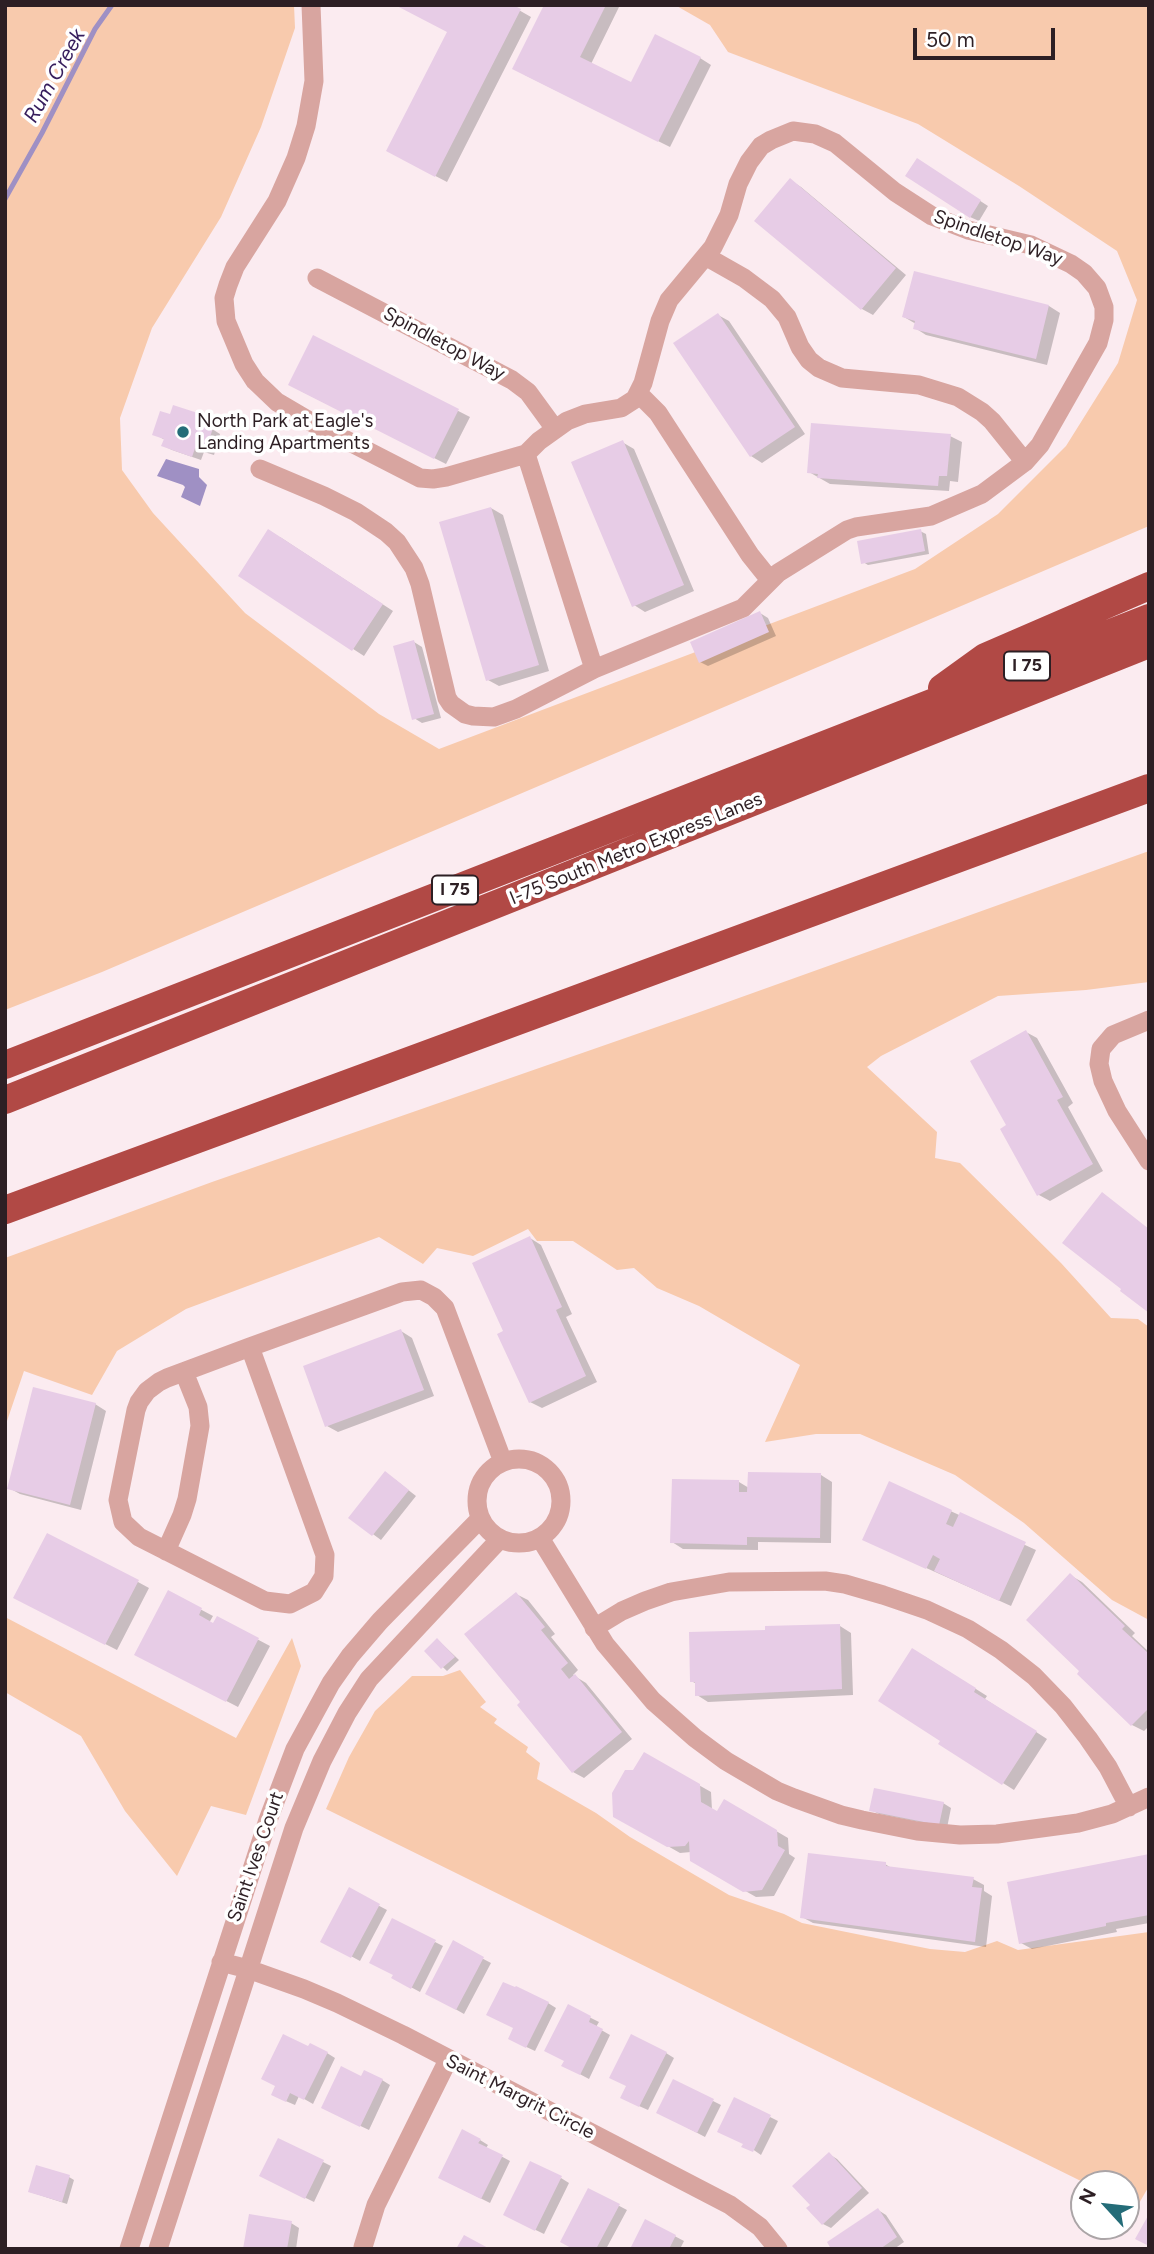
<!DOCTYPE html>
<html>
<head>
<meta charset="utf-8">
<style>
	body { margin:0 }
	#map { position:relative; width:1154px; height:2254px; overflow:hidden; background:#fbebf0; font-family:Figtree,sans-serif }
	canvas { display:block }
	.frame { position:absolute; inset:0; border:7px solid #2d1f24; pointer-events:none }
	.north { position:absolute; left:1070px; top:2170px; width:70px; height:70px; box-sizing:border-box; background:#fff; border:2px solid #aba5a7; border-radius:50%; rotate:297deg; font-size:19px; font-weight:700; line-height:28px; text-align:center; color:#2d1f24 }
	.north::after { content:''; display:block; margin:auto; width:24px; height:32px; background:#246c78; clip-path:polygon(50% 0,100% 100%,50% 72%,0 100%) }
	.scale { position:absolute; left:913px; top:28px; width:142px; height:32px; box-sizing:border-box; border:4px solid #2d1f24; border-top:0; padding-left:9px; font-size:21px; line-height:24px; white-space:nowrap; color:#2d1f24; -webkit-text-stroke:5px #fff; paint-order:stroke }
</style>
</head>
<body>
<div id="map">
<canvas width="1154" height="2254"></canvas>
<div class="frame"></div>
<div class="north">N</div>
<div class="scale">50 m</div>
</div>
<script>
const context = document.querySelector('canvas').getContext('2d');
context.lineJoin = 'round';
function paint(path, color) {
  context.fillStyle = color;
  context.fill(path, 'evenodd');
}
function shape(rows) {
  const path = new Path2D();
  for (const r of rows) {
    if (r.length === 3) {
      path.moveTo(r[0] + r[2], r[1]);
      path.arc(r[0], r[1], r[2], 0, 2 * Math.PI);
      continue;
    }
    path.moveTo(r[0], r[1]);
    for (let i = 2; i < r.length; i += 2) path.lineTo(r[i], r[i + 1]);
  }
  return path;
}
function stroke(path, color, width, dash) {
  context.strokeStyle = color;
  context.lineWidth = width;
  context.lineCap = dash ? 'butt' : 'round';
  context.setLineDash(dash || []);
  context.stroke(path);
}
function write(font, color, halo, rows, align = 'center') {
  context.font = font + ' Figtree,sans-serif';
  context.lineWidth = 7;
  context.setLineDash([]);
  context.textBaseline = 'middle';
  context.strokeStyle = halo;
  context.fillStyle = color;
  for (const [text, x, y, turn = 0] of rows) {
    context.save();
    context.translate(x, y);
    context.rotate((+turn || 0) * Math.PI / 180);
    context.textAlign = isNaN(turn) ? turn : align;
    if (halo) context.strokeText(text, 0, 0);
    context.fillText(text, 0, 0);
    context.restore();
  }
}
paint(shape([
	[5,5,294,5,295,28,261,127,221,217,152,328,120,418,122,470,153,513,245,613,379,714,439,749,915,569,998,514,1066,446,1118,363,1137,300,1117,251,1019,186,918,124,728,52,710,25,675,5,1149,5,1149,526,102,972,5,1010],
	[1149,851,1149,982,1086,990,998,996,881,1056,867,1067,937,1132,935,1158,960,1163,1061,1263,1111,1318,1138,1319,1149,1327,1149,1620,1112,1600,1024,1523,955,1475,860,1434,816,1434,765,1442,800,1365,699,1306,657,1288,634,1268,617,1270,573,1241,537,1241,528,1229,473,1256,437,1248,423,1264,379,1237,186,1309,117,1351,92,1395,24,1371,6,1424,5,1432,5,1258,212,1182,697,1013],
	[5,1617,236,1738,292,1638,301,1666,246,1815,211,1806,177,1876,125,1811,81,1736,5,1692],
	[460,1670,486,1702,480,1707,497,1719,494,1723,528,1747,526,1752,540,1763,537,1779,596,1813,630,1837,729,1895,784,1914,802,1923,930,1949,965,1952,997,1941,1018,1950,1149,1932,1149,2186,1134,2212,1126,2207,1126,2184,1087,2184,326,1809,349,1757,375,1711,412,1676,443,1676]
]), '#f8caad');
paint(shape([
	[166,459,199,469,199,477,207,485,200,506,181,497,185,487,183,485,157,476]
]), '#9f90c4');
paint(shape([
	[510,5,531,17,447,182,399,157],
	[546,5,620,5,591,64,631,84,700,58,711,65,670,147,525,75],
	[925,165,988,206,979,221,970,217],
	[790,180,801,187,906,275,873,315,862,309],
	[915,273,1049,306,1060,313,1047,365,926,335,915,328,916,324,904,317],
	[718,315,729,321,805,434,762,463,751,456],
	[314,337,470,417,446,464,301,391],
	[206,418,214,423,212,429,220,434,214,455,204,452,201,460,172,450,164,446,165,440,154,434],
	[950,436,962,442,958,482,950,481,949,491,830,484,809,472],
	[622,442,634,449,694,591,645,612,634,605],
	[491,508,503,515,549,671,499,686,488,680],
	[920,531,926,534,929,554,868,565,863,562],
	[280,537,393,611,364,656,240,576],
	[760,613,768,618,776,636,708,666,700,662],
	[414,642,422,647,441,718,422,723,414,718],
	[1026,1032,1037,1038,1073,1103,1068,1107,1103,1171,1050,1201,1039,1195,1008,1126],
	[530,1238,541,1245,572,1314,566,1317,597,1382,542,1408,530,1402,505,1332],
	[401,1331,412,1338,434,1396,338,1432,327,1426],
	[95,1404,106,1411,81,1510,20,1494,9,1488],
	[821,1475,832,1482,831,1543,758,1542,758,1550,683,1549,672,1542,739,1482,749,1488],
	[393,1478,416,1496,381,1540,351,1518],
	[889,1483,1036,1550,1011,1606,875,1545],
	[1070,1575,1082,1582,1135,1633,1132,1636,1149,1652,1149,1726,1144,1731,1132,1725,1079,1674,1082,1671],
	[138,1582,149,1588,117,1650,27,1604],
	[168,1592,213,1616,209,1623,214,1625,217,1618,270,1646,238,1707,147,1660],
	[516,1594,528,1600,555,1634,551,1637,578,1670,573,1675,586,1683,632,1739,584,1778,573,1772,519,1705,522,1702],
	[840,1626,851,1633,853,1695,708,1702,697,1695,697,1684,691,1681,767,1632],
	[438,1640,459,1660,447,1671,426,1651],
	[924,1656,987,1696,985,1699,1047,1739,1014,1790,941,1744,943,1741],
	[644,1754,711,1792,712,1810,718,1814,725,1801,788,1838,789,1854,795,1858,774,1896,756,1897,691,1860,691,1852,680,1853,615,1816,634,1771],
	[943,1803,951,1808,947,1828,879,1814,871,1810],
	[1149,1856,1149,1923,1116,1929,1117,1932,1032,1949,1021,1943],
	[885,1864,893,1869,973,1879,984,1885,984,1891,992,1896,986,1947,813,1923,802,1917],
	[349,1890,387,1910,360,1961,323,1941],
	[435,1942,443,1946,420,1992,394,1978],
	[453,1943,491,1963,464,2014,427,1993],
	[548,2003,556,2008,535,2051,518,2043],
	[569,2007,599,2022,596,2027,610,2035,589,2079,572,2070],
	[308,2049,327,2053,335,2058,313,2104,299,2096,295,2105,281,2099],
	[666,2053,674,2058,648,2110,630,2102],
	[382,2080,390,2085,369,2130,331,2112],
	[713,2101,721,2105,705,2137,667,2117],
	[770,2117,778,2121,761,2155,745,2144],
	[279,2140,331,2166,314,2202,269,2180],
	[480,2140,488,2145,486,2148,510,2161,490,2203,448,2182],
	[829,2154,837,2159,869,2193,831,2228,823,2224],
	[69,2177,74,2180,67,2204,30,2192],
	[561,2178,569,2183,544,2234,513,2219],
	[589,2190,627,2210,606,2249,576,2249],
	[878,2210,886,2215,904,2242,894,2249,833,2249],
	[646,2221,684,2241,680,2249,632,2249],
	[291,2223,299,2228,296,2249,245,2249]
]), '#0003');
stroke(shape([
	[5,199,42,133,95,29,112,5]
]), '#9f90c4', 5);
paint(shape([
	[395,5,513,5,521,9,435,177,386,151,447,32],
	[544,5,606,5,580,57,631,82,655,34,701,57,658,142,512,69],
	[917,158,981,200,970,218,905,176],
	[790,178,896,268,861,310,754,221],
	[914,271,1049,305,1036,359,913,329,915,321,902,317],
	[718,313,795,427,750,457,673,343],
	[313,335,459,409,434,459,288,385],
	[173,405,207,416,204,425,213,428,205,452,195,448,192,457,161,446,164,439,152,435,160,411,170,414],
	[811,423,951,434,947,476,939,476,938,486,817,478,818,474,807,473],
	[623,440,684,585,632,607,571,462],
	[491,507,539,665,486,681,439,522],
	[268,529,383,604,352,651,238,576],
	[921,529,925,551,861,564,857,541],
	[760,611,769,632,699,663,690,642],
	[414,640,434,714,412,720,393,646],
	[1026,1030,1063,1097,1057,1100,1093,1164,1037,1196,1000,1129,1006,1125,970,1061],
	[1102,1192,1149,1229,1149,1313,1120,1291,1121,1289,1062,1243],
	[530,1236,562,1307,556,1310,586,1376,529,1403,497,1334,503,1331,472,1263],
	[401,1329,424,1390,325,1427,303,1366],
	[33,1387,96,1403,70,1505,7,1489],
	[385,1471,409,1490,372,1536,348,1518],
	[748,1472,821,1473,820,1538,747,1537,747,1545,670,1543,672,1479,739,1480,739,1492,747,1492],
	[889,1481,952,1510,946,1524,953,1527,960,1512,1026,1542,999,1601,934,1571,940,1559,933,1555,926,1569,862,1540],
	[47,1533,139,1580,105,1645,13,1598],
	[1070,1573,1125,1626,1122,1629,1149,1654,1149,1708,1131,1726,1077,1674,1079,1671,1026,1620],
	[168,1590,202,1608,199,1615,213,1623,217,1616,259,1638,226,1702,134,1655],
	[516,1592,545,1627,541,1630,568,1663,561,1669,569,1679,575,1674,622,1732,572,1773,517,1705,520,1702,464,1634],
	[840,1624,842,1689,695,1696,695,1682,690,1682,689,1632,765,1630,765,1626],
	[437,1638,455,1657,441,1669,424,1651],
	[912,1648,976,1688,974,1692,1037,1731,1002,1785,938,1744,940,1741,878,1701],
	[644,1752,700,1784,701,1802,717,1811,724,1799,777,1830,778,1846,785,1850,762,1890,743,1892,690,1861,689,1841,685,1846,667,1847,613,1817,612,1793,625,1770,633,1770],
	[874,1788,944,1802,939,1825,869,1811],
	[808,1853,886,1862,886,1866,974,1877,972,1887,982,1888,975,1942,800,1918],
	[1149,1854,1149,1915,1106,1923,1106,1926,1019,1944,1007,1882],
	[349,1887,380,1904,351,1958,320,1942],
	[392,1918,436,1940,411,1989,391,1978,393,1975,369,1963],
	[453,1940,484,1957,456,2010,425,1994],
	[503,1982,515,1987,516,1986,549,2002,526,2048,508,2039,513,2028,486,2015],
	[568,2004,591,2016,589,2022,603,2029,580,2075,561,2066,564,2061,544,2051],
	[283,2034,308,2046,310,2043,328,2052,304,2100,290,2093,286,2102,271,2095,275,2086,261,2079],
	[631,2034,667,2052,639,2107,620,2098,626,2086,609,2078],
	[341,2066,361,2076,364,2070,383,2079,360,2127,321,2108],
	[673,2079,714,2099,697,2133,656,2113],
	[734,2097,771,2115,753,2152,741,2147,743,2144,717,2132],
	[462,2129,481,2139,478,2143,503,2155,481,2199,438,2178],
	[278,2138,324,2160,305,2199,259,2176],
	[829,2152,862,2188,822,2225,806,2208,810,2205,792,2186],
	[530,2161,562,2176,535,2231,503,2215],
	[36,2165,70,2175,62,2202,28,2192],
	[588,2188,620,2204,596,2249,573,2249,560,2242],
	[878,2208,897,2237,880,2249,831,2249,827,2242],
	[249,2214,292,2221,287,2249,243,2249],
	[1149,2214,1149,2246,1135,2239],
	[645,2219,676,2235,669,2249,630,2249],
	[464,2235,490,2249,456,2249]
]), '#e7cce6');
stroke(shape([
	[707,257,744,278,772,299,787,317,800,347,809,360,819,368,842,378,919,385,958,397,982,412,992,421,1025,462],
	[317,278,512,380,528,392,555,429],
	[639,394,658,413,750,555,770,580],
	[526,454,594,669],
	[260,469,324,496,356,512,386,532,397,542,414,568,420,584,447,698,451,704,465,714,473,716,494,717,516,709,594,669,743,608,778,573,847,530,856,527,931,516,982,494,1025,462,1040,445,1098,343,1104,320,1104,307,1097,288,1084,273,1071,264,1031,245,968,230,932,216,895,192,835,143,815,134,793,131,771,140,761,146,749,162,738,184,729,215,713,247,669,300,660,321,643,383,635,399,621,408,585,414,567,421,539,441,526,454,446,477,433,479,420,478,311,422,277,402,255,381,244,364,226,321,224,298,228,285,235,267,277,201,296,158,306,126,314,81,311,5],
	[1149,1020,1113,1035,1101,1049,1099,1064,1103,1081,1117,1111,1149,1161],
	[250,1347,325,1555,324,1576,314,1592,290,1604,265,1601,139,1537,123,1522,118,1500,136,1410,139,1402,147,1391,159,1382,167,1378,250,1347,402,1292,421,1290,434,1297,445,1308,503,1462],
	[519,1501,42],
	[540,1538,605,1644,653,1701,695,1738,726,1761,777,1791,794,1798,841,1815,862,1820,917,1831,960,1835,997,1834,1078,1823,1112,1814,1149,1797],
	[166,1551,182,1515,187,1499,200,1426,198,1407,184,1372],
	[594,1628,622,1611,645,1601,671,1592,729,1582,825,1581,845,1584,883,1595,927,1610,968,1629,1001,1650,1034,1676,1063,1706,1088,1738,1108,1767,1129,1807],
	[221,1962,248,1969,304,1989,337,2003,403,2035,730,2205,760,2227,778,2249],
	[363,2247,376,2205,448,2060],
	[129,2249,268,1820,295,1749,331,1683,350,1656,380,1621,480,1519],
	[158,2249,294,1828,322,1761,347,1713,369,1679,500,1539]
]), '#d8a5a0', 19);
stroke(shape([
	[942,688,985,657,1149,586],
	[5,1065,1149,618],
	[5,1100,1149,644],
	[5,1210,1149,788]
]), '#b14945', 28);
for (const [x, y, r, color] of [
	[183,432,7,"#246c78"]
]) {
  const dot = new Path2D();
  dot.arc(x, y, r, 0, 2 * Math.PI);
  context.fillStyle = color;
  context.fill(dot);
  stroke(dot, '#fff', 2.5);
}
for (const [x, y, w] of [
	[1027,666,46],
	[455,890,46]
]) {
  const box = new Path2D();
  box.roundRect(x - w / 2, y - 14.5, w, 29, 5);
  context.fillStyle = '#fff';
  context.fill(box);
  stroke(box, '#2d1f24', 2);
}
write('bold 18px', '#2d1f24', null, [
	["I 75",1027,666],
	["I 75",455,890]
]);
write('19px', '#2d1f24', '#fff', [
	["Spindletop Way",998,238,19],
	["Spindletop Way",444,344,28],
	["I-75 South Metro Express Lanes",636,849,-22],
	["Saint Ives Court",256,1857,-71],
	["Saint Margrit Circle",520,2097,27]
]);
write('19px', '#2d1f24', '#fff', [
	["North Park at Eagle's",197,421],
	["Landing Apartments",197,443]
], 'left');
write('italic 21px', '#361d5c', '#fff', [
	["Rum Creek",55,76,-61]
]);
</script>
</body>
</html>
